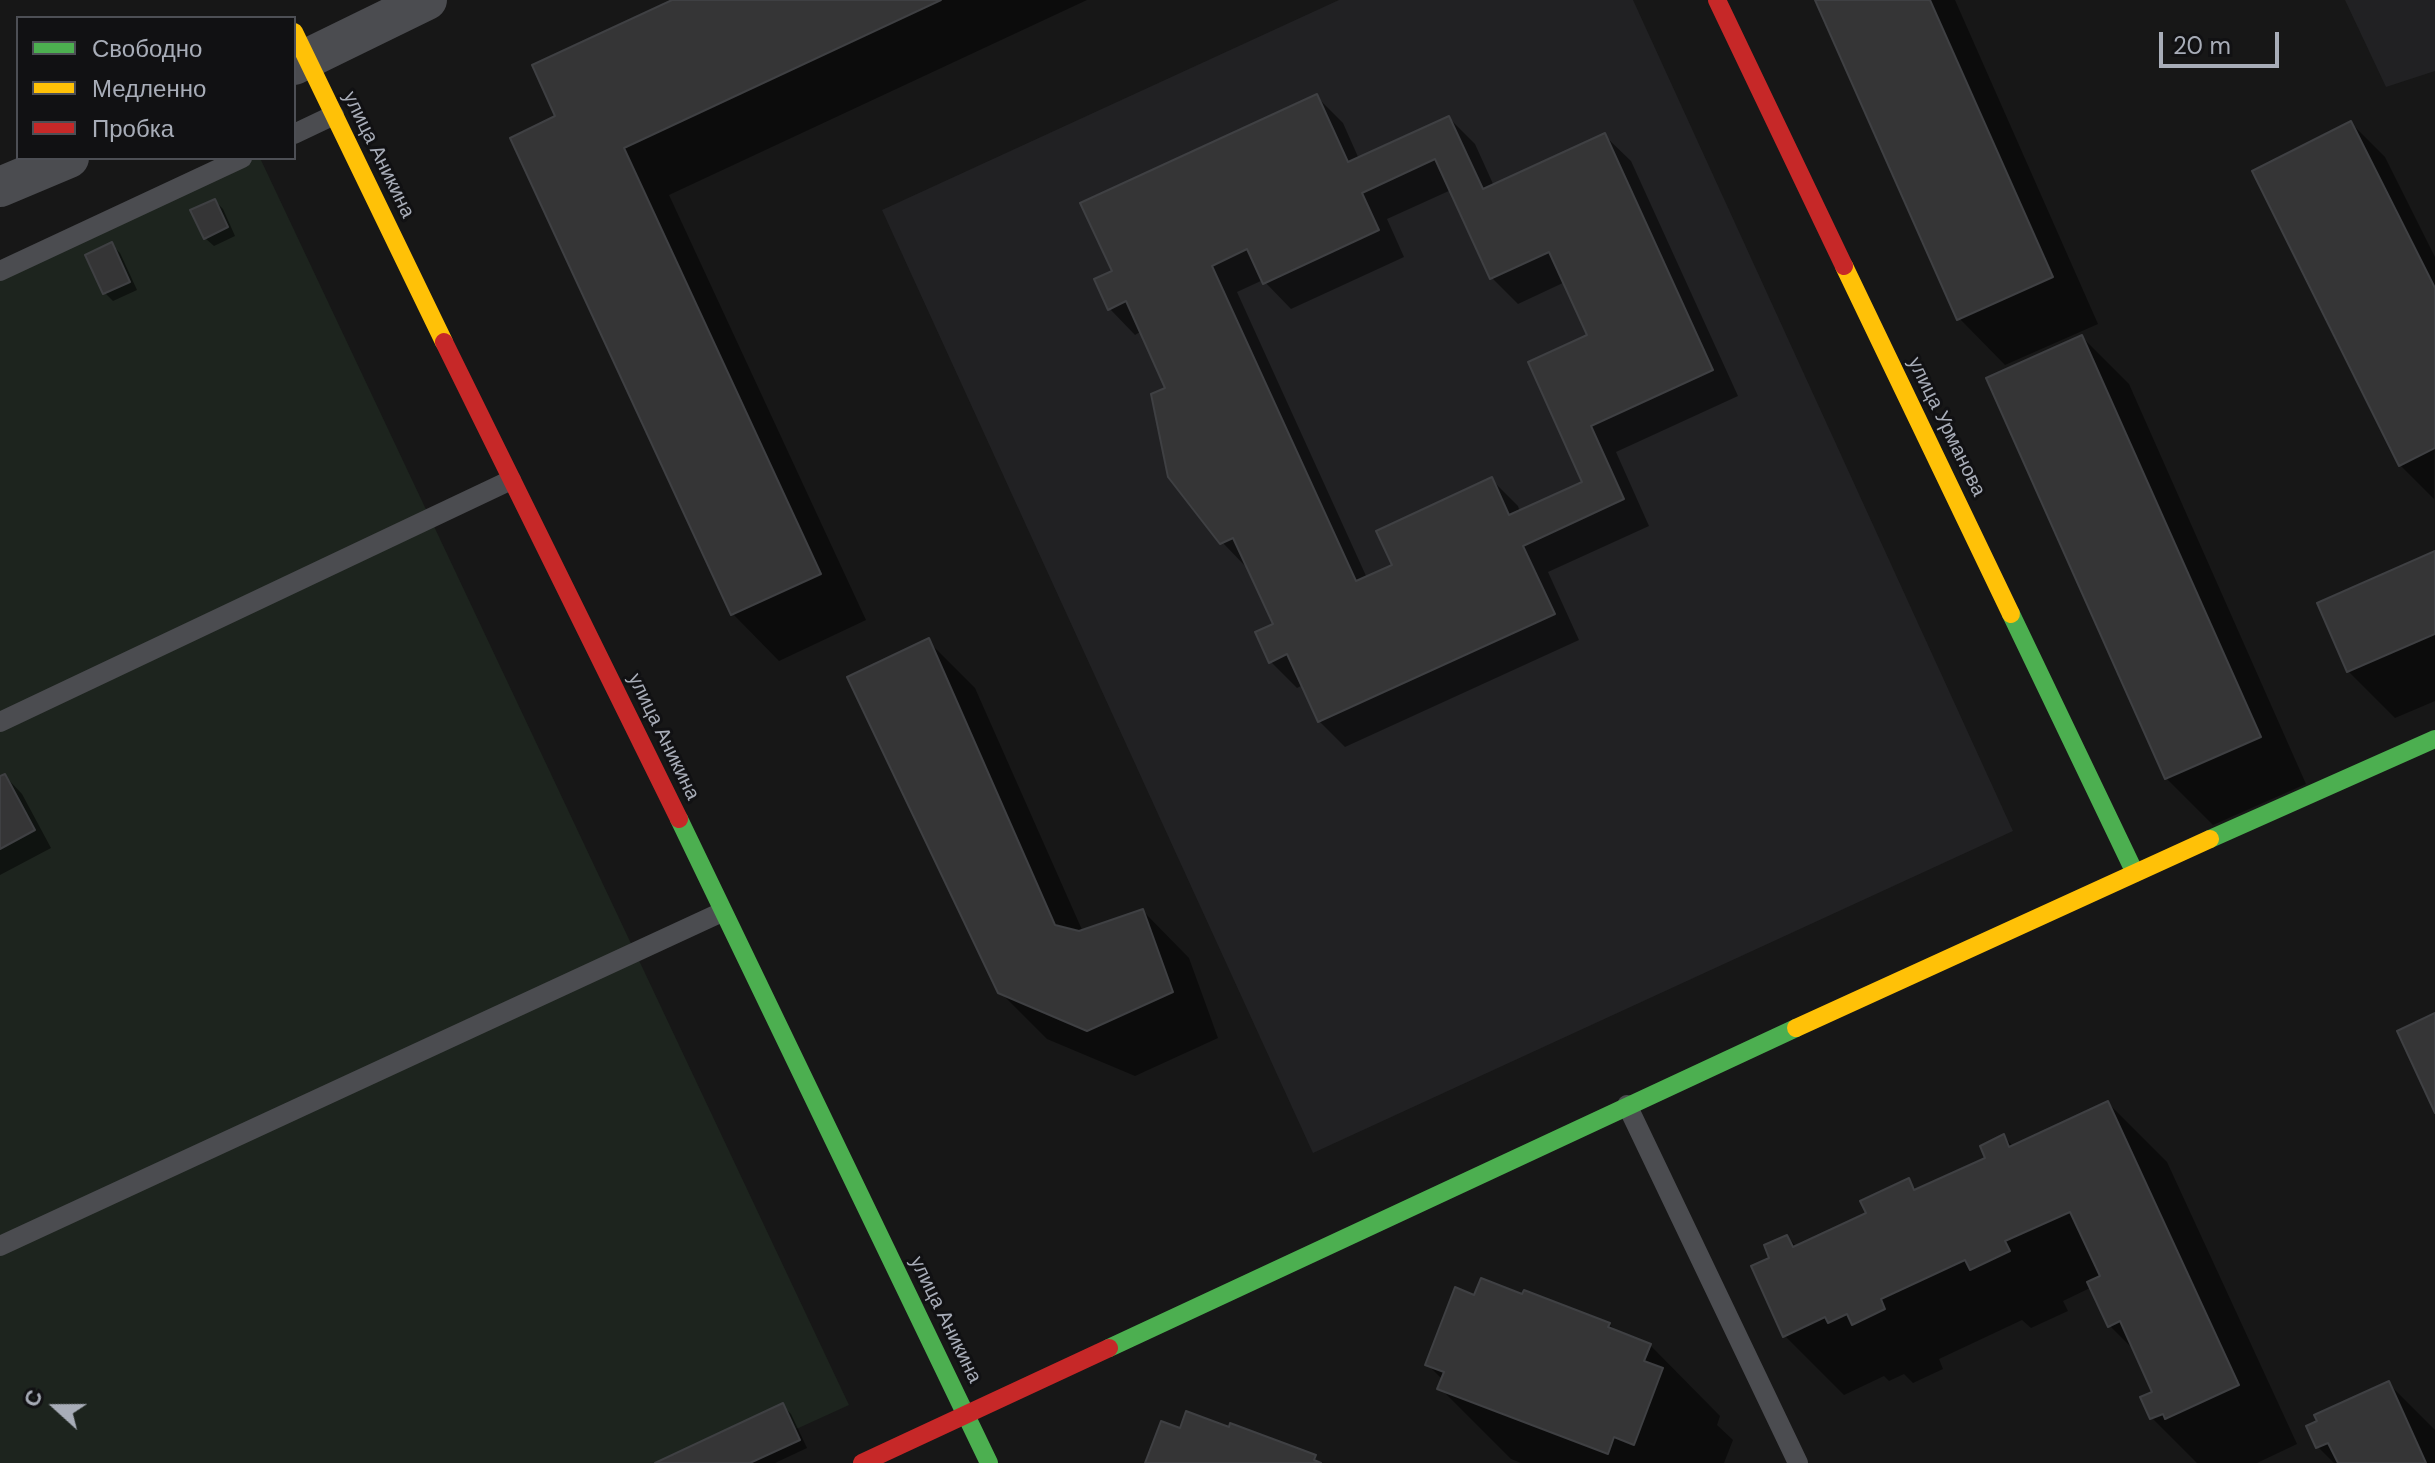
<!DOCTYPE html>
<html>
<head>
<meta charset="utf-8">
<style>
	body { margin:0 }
	#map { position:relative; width:2435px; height:1463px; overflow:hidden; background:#171717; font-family:"DM Sans",sans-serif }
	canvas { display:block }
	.legend { position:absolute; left:16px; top:16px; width:280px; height:144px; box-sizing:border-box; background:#111113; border:2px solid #4d4f55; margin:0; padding:10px 14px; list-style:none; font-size:24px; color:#a8adb8 }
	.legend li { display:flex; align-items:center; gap:16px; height:40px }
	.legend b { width:40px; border:2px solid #4d4f55 }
	.north { position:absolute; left:16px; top:1367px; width:80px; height:80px; -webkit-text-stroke:6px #111113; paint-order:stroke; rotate:291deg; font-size:22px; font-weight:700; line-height:32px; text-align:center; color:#a8adb8 }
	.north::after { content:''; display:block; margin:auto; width:28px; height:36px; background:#a8adb8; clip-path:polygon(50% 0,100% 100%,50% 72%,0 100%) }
	.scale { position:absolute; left:2159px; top:32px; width:120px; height:36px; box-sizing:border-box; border:4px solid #a8adb8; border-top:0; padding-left:10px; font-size:24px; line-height:28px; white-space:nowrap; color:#a8adb8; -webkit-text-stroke:6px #111113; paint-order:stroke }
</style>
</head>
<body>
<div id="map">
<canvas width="2435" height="1463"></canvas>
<ul class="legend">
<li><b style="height:10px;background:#4caf50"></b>Свободно</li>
<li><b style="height:10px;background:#ffc107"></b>Медленно</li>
<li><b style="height:10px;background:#c62828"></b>Пробка</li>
</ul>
<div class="north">С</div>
<div class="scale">20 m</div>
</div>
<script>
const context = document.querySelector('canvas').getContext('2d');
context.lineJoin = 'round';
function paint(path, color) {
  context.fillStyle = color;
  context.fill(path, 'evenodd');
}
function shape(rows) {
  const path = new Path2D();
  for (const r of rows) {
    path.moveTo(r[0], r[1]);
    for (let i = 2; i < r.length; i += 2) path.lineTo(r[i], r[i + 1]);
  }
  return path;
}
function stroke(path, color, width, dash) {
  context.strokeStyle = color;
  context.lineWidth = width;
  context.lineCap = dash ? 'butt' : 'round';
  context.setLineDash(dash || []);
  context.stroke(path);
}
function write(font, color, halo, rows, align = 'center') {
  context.font = font + ' "DM Sans",sans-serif';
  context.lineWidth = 6;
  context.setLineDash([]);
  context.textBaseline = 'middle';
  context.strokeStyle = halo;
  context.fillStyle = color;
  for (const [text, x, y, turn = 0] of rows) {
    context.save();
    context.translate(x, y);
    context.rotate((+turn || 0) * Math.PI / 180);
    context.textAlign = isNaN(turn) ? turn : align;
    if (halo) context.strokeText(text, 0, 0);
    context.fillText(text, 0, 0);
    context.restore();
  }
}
paint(shape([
	[1339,0,1633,0,2013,831,1313,1153,882,210],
	[2345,0,2435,0,2435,71,2386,87]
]), '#212123');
paint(shape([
	[236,158,260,158,849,1405,722,1463,0,1463,0,263]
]), '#1d241e');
paint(shape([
	[677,0,1087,0,669,195,866,620,779,661,733,614,558,117],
	[1817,0,1955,0,2098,324,2005,365,1959,318],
	[1317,97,1343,123,1359,159,1449,118,1475,144,1494,186,1604,135,1631,161,1738,396,1616,452,1649,526,1548,572,1579,640,1345,747,1319,721,1303,685,1297,688,1271,662,1275,625,1248,569,1222,542,1168,388,1140,332,1135,335,1109,308,1114,272],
	[1451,190,1492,278,1518,304,1565,282,1590,336,1585,482,1520,512,1518,506,1492,480,1394,566,1367,578,1237,292,1263,280,1291,309,1404,257,1387,219],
	[2351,123,2385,157,2435,257,2434,499,2400,465],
	[215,201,223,209,235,236,214,246,205,238],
	[112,245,120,253,137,290,113,301,105,293],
	[2082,337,2129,384,2306,784,2213,825,2166,778],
	[2435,553,2435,701,2395,718,2348,671],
	[928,641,975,688,1083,932,1143,911,1189,958,1218,1038,1135,1076,1047,1039,1000,992],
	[5,776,22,794,51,848,0,875,0,779],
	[2108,1103,2167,1162,2297,1444,2257,1463,2197,1463,2152,1418,2155,1393,2136,1352,2110,1326,2092,1287,2063,1301,2068,1311,2031,1328,2022,1320,1939,1359,1943,1369,1913,1383,1904,1374,1889,1381,1884,1376,1844,1395,1785,1336,1772,1259,1787,1237,1797,1247,1869,1214,1908,1181,1918,1191,1988,1159,2004,1137,2014,1147],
	[1475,1297,1609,1324,1618,1333,1650,1345,1720,1416,1717,1425,1733,1440,1724,1463,1521,1463,1511,1459,1440,1388,1443,1380,1427,1364],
	[2388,1383,2435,1430,2435,1463,2334,1463,2318,1447],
	[783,1406,791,1414,807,1448,775,1463,659,1463]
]), '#0007');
const building = shape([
	[672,0,941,0,624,148,821,574,731,615,510,138,555,116,532,65,672,0],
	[1815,0,1930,0,2053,277,1957,320,1815,0],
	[1317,94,1348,162,1449,116,1483,189,1605,133,1713,370,1591,426,1624,499,1523,546,1555,614,1318,722,1287,654,1269,663,1255,632,1273,624,1233,538,1220,544,1168,477,1151,394,1165,388,1126,301,1108,310,1094,279,1112,271,1080,203,1317,94],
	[1435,159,1490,279,1549,252,1587,335,1528,362,1582,482,1509,515,1492,477,1376,531,1392,565,1356,581,1212,266,1247,249,1263,284,1379,230,1362,193,1435,159],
	[2351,121,2435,288,2435,448,2399,466,2252,171,2351,121],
	[215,199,228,227,204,239,190,210,215,199],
	[112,242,130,282,103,294,85,255,112,242],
	[2082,335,2261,737,2165,779,1986,378,2082,335],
	[2435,551,2435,634,2347,672,2317,603,2435,551],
	[929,638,1055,925,1079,931,1143,909,1173,992,1087,1031,998,993,847,677,929,638],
	[5,774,35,830,0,849,0,776,5,774],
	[2435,1013,2435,1113,2397,1031,2435,1013],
	[2108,1101,2239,1385,2165,1419,2163,1414,2150,1419,2140,1397,2152,1392,2120,1321,2108,1327,2087,1282,2100,1276,2070,1212,2005,1241,2010,1251,1970,1270,1965,1260,1881,1299,1885,1309,1852,1325,1847,1314,1828,1323,1825,1317,1783,1337,1751,1266,1769,1258,1764,1245,1787,1235,1793,1247,1866,1213,1860,1201,1909,1178,1914,1190,1985,1158,1980,1146,2004,1134,2009,1147,2108,1101],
	[1481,1278,1522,1294,1524,1290,1610,1323,1608,1327,1651,1344,1644,1361,1663,1368,1634,1445,1614,1437,1608,1454,1437,1389,1444,1372,1425,1365,1455,1287,1474,1295,1481,1278],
	[2389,1381,2426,1463,2338,1463,2328,1443,2316,1448,2306,1426,2317,1421,2314,1415,2389,1381],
	[783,1403,800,1440,750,1463,655,1463,783,1403],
	[1186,1411,1229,1427,1230,1423,1316,1455,1314,1460,1321,1463,1145,1463,1161,1421,1180,1428,1186,1411]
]);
paint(building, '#353536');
stroke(building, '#3f4043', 2);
stroke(shape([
	[294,134,334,115],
	[0,271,242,158],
	[0,722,511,480],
	[1627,1105,1798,1463],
	[0,1246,722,912]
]), '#4b4c50', 20);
stroke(shape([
	[294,65,427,0],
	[0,187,69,158]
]), '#4b4c50', 40);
stroke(shape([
	[2011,614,2135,873],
	[679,819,989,1463],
	[2210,839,2435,739],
	[1109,1348,1796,1028]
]), '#4caf50', 18);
stroke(shape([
	[294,32,444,342],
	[1844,266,2011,614],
	[1796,1028,2210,839]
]), '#ffc107', 18);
stroke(shape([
	[1717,0,1844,266],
	[444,342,679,819],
	[862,1463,1109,1348]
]), '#c62828', 18);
write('20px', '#a8adb8', '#111113', [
	["улица Аникина",378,155,64],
	["улица Урманова",1946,427,64],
	["улица Аникина",663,737,64],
	["улица Аникина",945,1320,64]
]);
</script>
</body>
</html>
